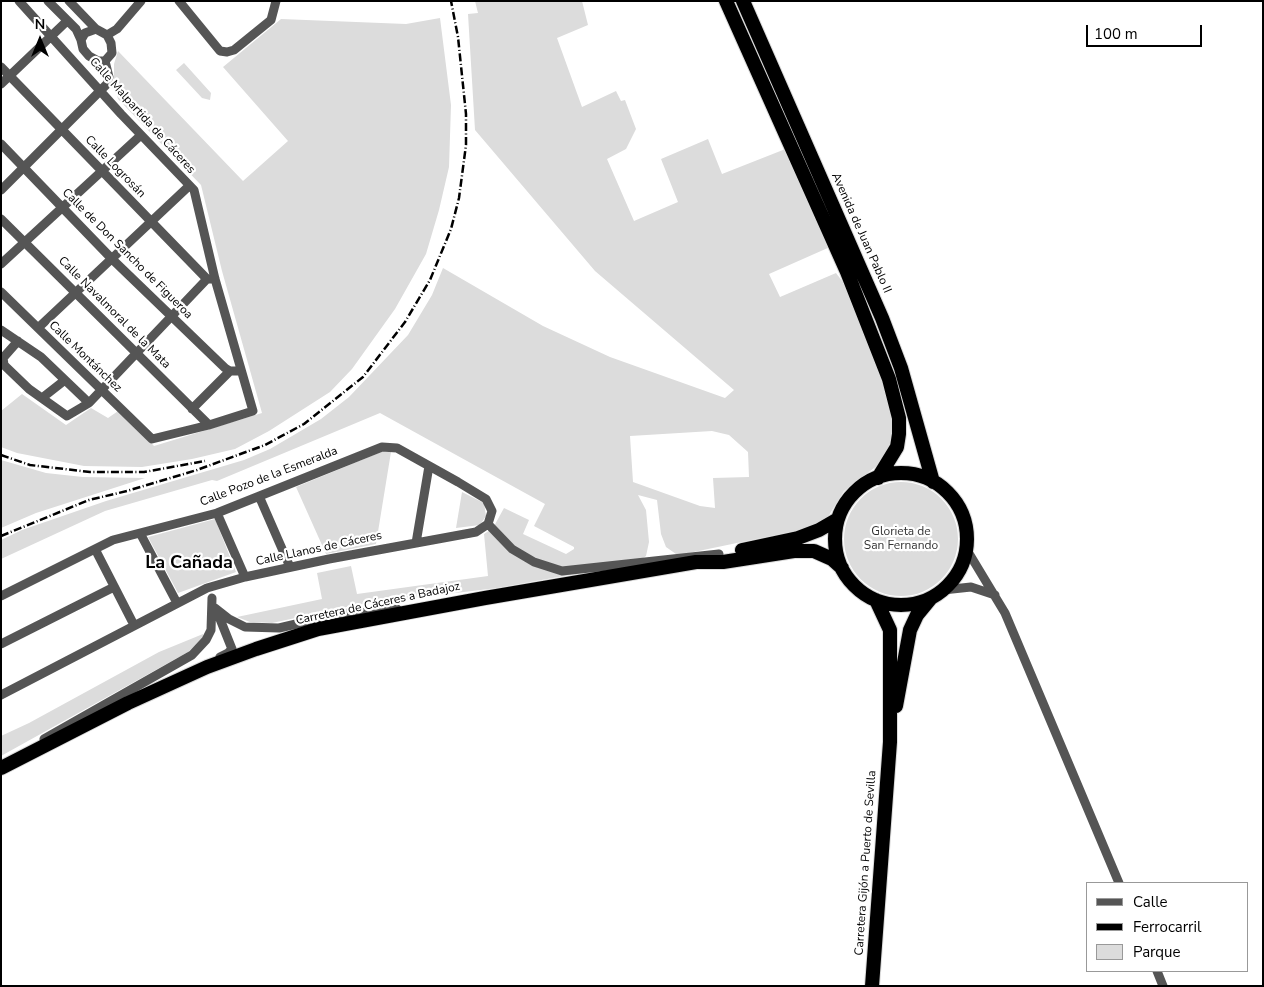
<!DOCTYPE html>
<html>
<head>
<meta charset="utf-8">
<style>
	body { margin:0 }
	#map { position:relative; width:1264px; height:987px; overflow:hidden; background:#fff; font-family:"Nunito Sans",sans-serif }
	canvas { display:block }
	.frame { position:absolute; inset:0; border:2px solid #000; pointer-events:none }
	.legend { position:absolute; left:1086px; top:882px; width:162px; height:90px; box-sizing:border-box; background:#fff; border:1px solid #999; margin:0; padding:6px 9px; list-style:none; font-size:15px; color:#000 }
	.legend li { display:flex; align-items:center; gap:10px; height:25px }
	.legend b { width:25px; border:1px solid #999 }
	.north { position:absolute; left:15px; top:15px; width:50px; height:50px; -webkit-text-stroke:4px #fff; paint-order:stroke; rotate:0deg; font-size:14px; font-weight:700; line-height:20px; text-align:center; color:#000 }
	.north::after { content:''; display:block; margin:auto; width:18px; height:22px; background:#000; clip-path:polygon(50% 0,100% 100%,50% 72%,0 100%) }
	.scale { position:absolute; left:1086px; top:25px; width:116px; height:22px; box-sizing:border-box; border:2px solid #000; border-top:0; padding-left:6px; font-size:15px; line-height:18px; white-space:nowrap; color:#000; -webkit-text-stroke:4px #fff; paint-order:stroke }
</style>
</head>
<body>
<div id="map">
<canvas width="1264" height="987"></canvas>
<div class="frame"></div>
<ul class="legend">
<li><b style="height:6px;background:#555"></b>Calle</li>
<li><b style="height:6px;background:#000"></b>Ferrocarril</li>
<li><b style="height:14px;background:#dcdcdc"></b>Parque</li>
</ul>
<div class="north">N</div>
<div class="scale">100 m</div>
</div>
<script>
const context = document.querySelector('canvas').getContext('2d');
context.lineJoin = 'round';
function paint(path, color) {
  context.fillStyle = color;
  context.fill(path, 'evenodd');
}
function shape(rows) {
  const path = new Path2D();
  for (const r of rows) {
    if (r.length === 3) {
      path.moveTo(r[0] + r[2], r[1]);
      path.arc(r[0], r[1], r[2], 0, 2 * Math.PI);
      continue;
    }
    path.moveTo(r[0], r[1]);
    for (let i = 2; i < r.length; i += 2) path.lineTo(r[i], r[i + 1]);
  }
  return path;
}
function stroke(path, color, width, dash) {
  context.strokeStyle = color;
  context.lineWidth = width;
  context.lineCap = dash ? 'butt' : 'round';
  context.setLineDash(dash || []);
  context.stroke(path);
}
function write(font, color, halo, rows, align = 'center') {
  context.font = font + ' "Nunito Sans",sans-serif';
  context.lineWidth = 4.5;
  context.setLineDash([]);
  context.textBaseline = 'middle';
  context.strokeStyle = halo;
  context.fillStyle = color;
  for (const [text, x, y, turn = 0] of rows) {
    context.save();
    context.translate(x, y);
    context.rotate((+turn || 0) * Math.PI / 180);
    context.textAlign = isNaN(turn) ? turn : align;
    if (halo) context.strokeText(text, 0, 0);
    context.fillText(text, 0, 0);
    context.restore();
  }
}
paint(shape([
	[475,1,582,1,588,25,557,38,582,107,616,91,621,101,625,100,636,129,626,149,607,159,634,221,678,202,661,159,708,139,722,174,788,148,830,247,769,274,780,297,836,273,849,290,867,333,892,411,893,427,890,449,882,462,844,491,826,520,809,528,684,554,676,554,666,547,661,534,657,500,638,495,646,510,649,542,646,556,636,563,497,588,356,605,272,623,250,622,237,617,322,599,317,573,351,566,357,594,488,576,484,534,493,528,504,508,529,520,523,534,566,554,574,549,574,547,534,526,545,504,380,413,217,481,212,480,105,511,1,559,1,540,22,530,106,501,244,460,270,449,321,419,349,397,408,335,432,295,443,268,543,326,610,357,725,398,734,390,595,271,475,130,468,14,478,13],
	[712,431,729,435,748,452,749,477,713,478,715,508,700,506,633,482,630,436],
	[440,18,451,105,449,167,439,210,426,254,395,309,352,369,330,392,269,431,235,449,192,459,142,467,84,466,17,453,1,447,1,411,22,394,66,425,91,408,108,418,121,409,154,446,262,413,222,271,201,185,118,99,114,86,114,64,118,51,243,181,288,141,223,67,281,19,406,24],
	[184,63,211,93,210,100,202,98,176,70],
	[386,450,391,452,376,544,326,554,296,487],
	[1,460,46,473,83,477,145,478,36,513,1,528],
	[901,539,57],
	[462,492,484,503,486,516,480,525,456,528],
	[215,519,236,572,178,593,148,537],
	[203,634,203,638,188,652,1,756,1,736,29,723,159,652]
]), '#dcdcdc');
const trunk = shape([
	[726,1,847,272,889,379,899,418,899,434,897,447,878,478],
	[743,1,882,318,901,368,933,482],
	[901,539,66],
	[742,550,798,538,819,530,838,519],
	[896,706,910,630,917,615,931,598],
	[1,768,128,703,207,667,256,649,318,629,485,598,696,562,723,562,794,551,814,551,832,559,842,568],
	[872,986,890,742,890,630,876,600]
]);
stroke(trunk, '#dbdbdb', 16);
stroke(shape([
	[48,1,76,29,81,40],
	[69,1,96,29],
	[179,1,220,51,227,52,234,50,271,20,276,1],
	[96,29,107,35,111,43,112,53,105,61,98,61,89,56,83,49,81,40,85,33,96,29],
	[107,35,117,29,141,1],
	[1,67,207,279,215,279],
	[1,84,67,21],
	[1,144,112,259,225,368,230,371,241,371],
	[1,190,107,84,109,77,105,61],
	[1,219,209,425],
	[1,264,141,135],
	[1,292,152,439,209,425,253,411,215,279,194,190,121,114,19,1],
	[38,328,189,186],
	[1,330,41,357,89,403,207,279],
	[18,341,3,358,4,365,29,389,67,416,89,403],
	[42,398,65,380],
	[192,409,230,371],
	[259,496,290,567],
	[217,513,245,577],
	[488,524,512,549,534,562,562,571,719,554],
	[140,533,177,603],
	[416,543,429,466],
	[95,549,134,625],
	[965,554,970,555,1005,613,1119,883],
	[943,590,971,587,995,595],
	[1,596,113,540,217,513,382,447,397,448,458,482,486,499,492,511,488,524,476,532,329,559,245,577,207,588,1,695],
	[215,608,229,619,245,627,279,628,339,614,397,609],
	[216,609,232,649],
	[1,644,114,587],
	[220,657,228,653,232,649],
	[44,739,192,655,206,640,211,630,212,598],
	[1157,971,1163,986]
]), '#555', 9);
stroke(trunk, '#000', 14);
stroke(shape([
	[1,455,30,465,90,472,144,472,205,461],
	[1,536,89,500,127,491,197,470,265,445,304,424,363,377,405,322,430,280,451,229,459,198,466,145,466,114,458,37,451,1]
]), '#000', 2.5, [8, 2.5, 1, 2.5]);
write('12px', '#000', '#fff', [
	["Calle Malpartida de Cáceres",142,116,48],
	["Calle Logrosán",115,167,46],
	["Avenida de Juan Pablo II",861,233,66],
	["Calle de Don Sancho de Figueroa",127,254,45],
	["Calle Navalmoral de la Mata",114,313,45],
	["Calle Montánchez",85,357,44],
	["Calle Pozo de la Esmeralda",269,477,-21],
	["Calle Llanos de Cáceres",319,549,-12],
	["Carretera de Cáceres a Badajoz",378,604,-12],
	["Carretera Gijón a Puerto de Sevilla",866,863,-86]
]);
write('12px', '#333', '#fff', [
	["Glorieta de",901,532],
	["San Fernando",901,546]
]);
write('bold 18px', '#000', '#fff', [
	["La Cañada",189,564]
]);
</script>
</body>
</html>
